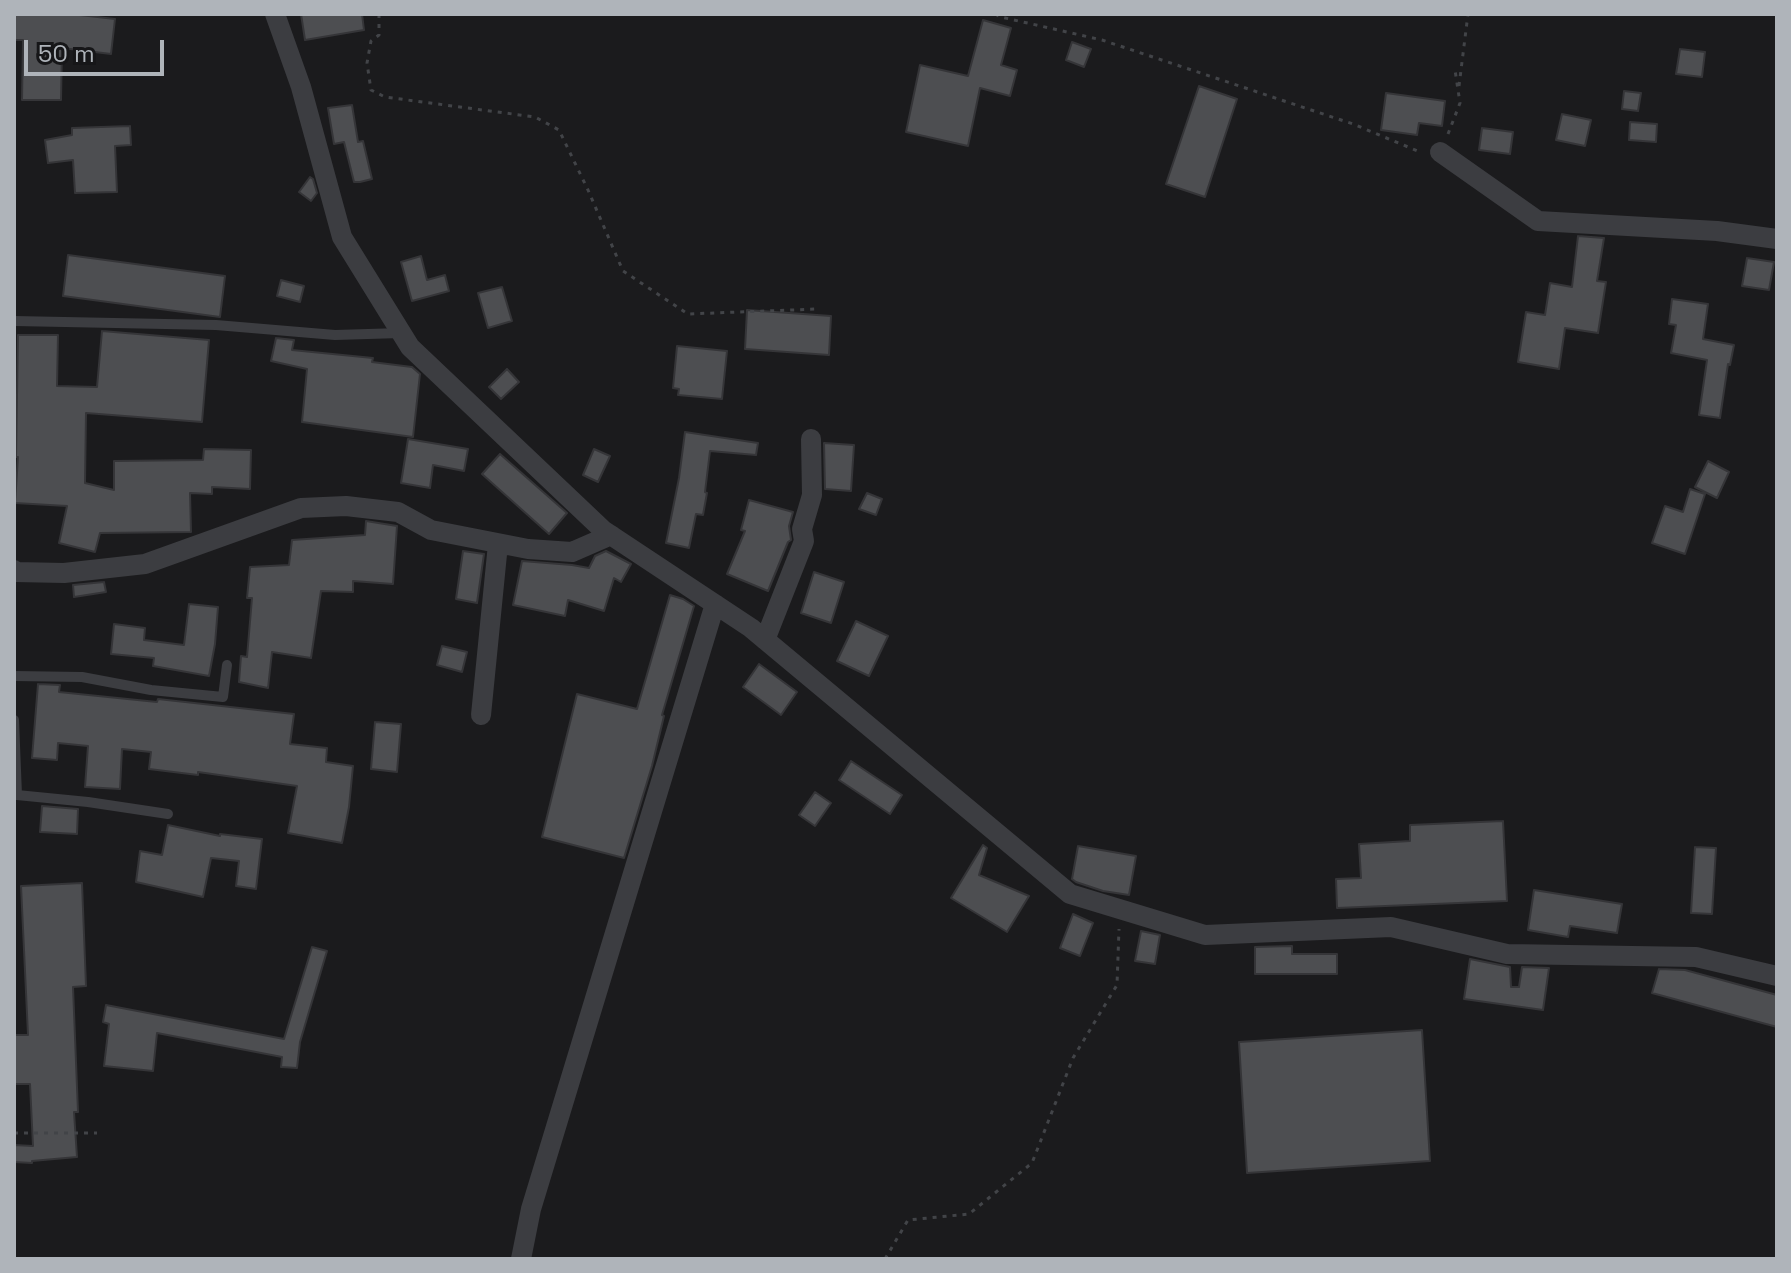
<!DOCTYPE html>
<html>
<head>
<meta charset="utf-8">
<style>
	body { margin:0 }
	#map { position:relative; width:1791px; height:1273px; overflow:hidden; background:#1b1b1d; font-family:"Space Grotesk",sans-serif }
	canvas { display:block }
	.frame { position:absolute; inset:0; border:16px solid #afb4ba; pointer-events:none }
	.scale { position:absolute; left:24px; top:40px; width:140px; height:36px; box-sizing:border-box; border:4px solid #afb4ba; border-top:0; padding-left:10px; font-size:24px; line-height:28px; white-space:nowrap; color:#afb4ba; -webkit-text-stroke:6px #161618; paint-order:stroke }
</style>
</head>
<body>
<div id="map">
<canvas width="1791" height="1273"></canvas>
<div class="frame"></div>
<div class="scale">50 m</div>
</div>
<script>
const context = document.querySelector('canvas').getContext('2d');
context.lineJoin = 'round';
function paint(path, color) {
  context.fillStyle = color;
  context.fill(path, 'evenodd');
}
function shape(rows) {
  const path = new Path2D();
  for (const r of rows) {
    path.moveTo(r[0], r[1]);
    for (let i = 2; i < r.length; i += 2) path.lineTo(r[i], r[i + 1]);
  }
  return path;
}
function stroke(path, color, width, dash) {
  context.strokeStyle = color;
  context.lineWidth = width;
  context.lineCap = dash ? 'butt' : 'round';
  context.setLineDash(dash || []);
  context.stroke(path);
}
const building = shape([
	[14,14,71,14,115,19,111,54,62,48,61,100,22,100,23,40,14,40,14,14],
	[301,14,362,14,364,30,305,40,301,14],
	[983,20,1011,28,1001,65,1017,70,1010,96,980,88,968,146,906,132,920,65,968,76,983,20],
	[1072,42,1091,49,1084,67,1066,60,1072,42],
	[1680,49,1705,52,1702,77,1676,74,1680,49],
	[1199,86,1237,99,1205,197,1166,184,1199,86],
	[1624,91,1641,93,1638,111,1622,109,1624,91],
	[1386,93,1445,101,1442,126,1419,123,1417,135,1381,130,1386,93],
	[352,105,358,142,363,141,372,179,360,182,354,182,344,142,334,144,328,108,352,105],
	[1562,114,1591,120,1585,146,1556,140,1562,114],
	[1630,122,1657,124,1656,142,1629,140,1630,122],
	[130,126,131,145,115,146,117,192,75,193,73,160,48,163,45,140,72,135,72,128,130,126],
	[1482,128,1513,132,1510,154,1479,150,1482,128],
	[310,177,313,179,317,193,311,201,299,192,310,177],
	[1578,236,1604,238,1597,281,1606,282,1598,333,1565,328,1559,369,1518,362,1526,312,1545,315,1550,283,1572,287,1578,236],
	[68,255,225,276,220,317,63,296,68,255],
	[421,256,427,280,445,275,449,291,412,301,401,262,421,256],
	[1747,258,1774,262,1769,290,1742,286,1747,258],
	[281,280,304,286,300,302,277,296,281,280],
	[502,287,512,321,488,328,478,293,502,287],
	[1672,299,1708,304,1703,339,1734,345,1730,365,1728,364,1720,418,1699,415,1707,360,1671,353,1676,325,1669,324,1672,299],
	[747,310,831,316,829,355,745,349,747,310],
	[102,331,209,340,202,422,86,413,85,483,114,490,114,461,203,460,204,449,251,450,250,489,212,487,212,494,190,493,191,532,100,533,95,552,59,543,67,506,15,503,18,457,16,457,18,335,58,335,57,386,97,387,102,331],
	[276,338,294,340,292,350,373,358,372,362,412,367,420,374,413,437,302,422,307,369,271,361,276,338],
	[677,346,727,351,722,399,678,395,679,389,673,388,677,346],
	[507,369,519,382,501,399,489,387,507,369],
	[685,432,758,443,756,455,710,451,705,492,707,493,703,515,696,514,689,548,666,543,679,478,685,432],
	[408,439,468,449,464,471,433,465,430,488,401,483,408,439],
	[824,443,854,445,851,491,825,489,824,443],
	[594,449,610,456,598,482,583,475,594,449],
	[500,454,567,513,549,534,482,474,500,454],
	[1708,461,1729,472,1717,498,1695,487,1708,461],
	[1690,489,1705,494,1685,554,1652,543,1665,506,1683,512,1690,489],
	[867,493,882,499,876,515,859,509,867,493],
	[749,500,793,512,789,526,791,540,788,542,768,591,727,574,745,531,741,530,749,500],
	[366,521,397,526,393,584,353,581,353,592,321,591,311,658,272,652,268,688,239,682,241,656,247,657,252,598,247,598,250,567,289,565,292,540,365,535,366,521],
	[463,551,484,554,477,603,456,599,463,551],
	[606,551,631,564,621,582,614,578,604,611,568,600,565,616,513,605,522,561,572,565,589,568,595,556,606,551],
	[814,572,844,582,831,623,801,613,814,572],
	[104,582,106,592,74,597,73,585,104,582],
	[670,595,683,599,694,606,662,715,664,716,652,766,624,858,542,837,577,694,637,709,670,595],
	[189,604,218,607,215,644,209,676,153,666,154,658,111,654,114,624,145,628,144,640,184,645,189,604],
	[856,621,888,636,869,676,837,661,856,621],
	[442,646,467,652,462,672,437,665,442,646],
	[759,664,797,692,781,715,743,687,759,664],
	[38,684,60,685,59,692,157,702,158,699,294,714,290,744,327,748,326,762,353,766,349,807,342,843,288,833,297,786,198,772,198,775,149,769,151,752,122,749,120,789,85,787,88,746,58,743,57,760,32,758,38,684],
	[375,722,401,724,397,772,371,769,375,722],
	[851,761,902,795,890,814,839,780,851,761],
	[815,792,831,803,815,826,799,815,815,792],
	[42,806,78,809,77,834,40,832,42,806],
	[1503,821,1507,901,1337,908,1336,879,1361,878,1359,844,1410,841,1410,825,1503,821],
	[168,825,220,836,220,834,262,839,256,889,236,886,239,861,211,858,203,897,136,882,140,851,162,855,168,825],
	[983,845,987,848,979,875,1029,896,1007,932,951,898,983,845],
	[1078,846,1136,856,1129,895,1103,891,1076,882,1072,879,1078,846],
	[1695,847,1716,848,1712,914,1691,913,1695,847],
	[82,883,86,986,73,987,78,1112,74,1112,77,1157,32,1161,32,1163,14,1162,14,1145,33,1146,30,1084,14,1084,14,1035,28,1035,21,886,82,883],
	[1534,890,1622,904,1617,933,1570,926,1568,937,1528,930,1534,890],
	[1073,914,1093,923,1080,956,1060,948,1073,914],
	[1141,931,1160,935,1155,964,1135,961,1141,931],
	[1292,946,1292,954,1337,954,1337,974,1255,974,1255,947,1292,946],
	[312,947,327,951,300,1042,297,1068,281,1067,282,1057,157,1033,153,1071,104,1066,109,1024,103,1022,106,1005,284,1039,312,947],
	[1470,959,1510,967,1511,987,1519,987,1522,967,1549,968,1543,1010,1464,999,1470,959],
	[1659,969,1685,970,1777,995,1777,1027,1652,993,1659,969],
	[1422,1030,1430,1161,1247,1173,1239,1042,1422,1030]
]);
paint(building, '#4d4e51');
stroke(building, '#353538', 2);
stroke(shape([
	[379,14,379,35,371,41,367,63,371,90,385,97,535,117,559,130,588,190,623,271,688,314,817,309],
	[995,14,1001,17,1102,40,1353,124,1420,152],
	[1459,86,1468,14],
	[1448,134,1460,103,1455,70],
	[14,1133,97,1133],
	[885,1259,908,1220,969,1214,1032,1163,1073,1058,1117,985,1119,929]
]), '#424448', 3, [4, 6]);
stroke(shape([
	[14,321,216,325,335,335,401,333],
	[14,676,82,677,151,690,223,697,227,665],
	[14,720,17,795,88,802,168,814]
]), '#3c3d41', 10);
stroke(shape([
	[275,14,301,87,342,237,410,347,603,530,751,628,1070,894,1205,935,1391,927,1507,954,1696,957,1777,976],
	[1440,152,1538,221,1717,231,1777,239],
	[14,570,15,572,64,573,145,564,301,508,346,506,398,512,431,530,528,549,572,552,611,535],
	[765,640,804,541,802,529,812,495,811,439],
	[481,715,498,544],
	[521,1259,531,1209,715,604]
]), '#3c3d41', 20);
</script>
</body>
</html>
